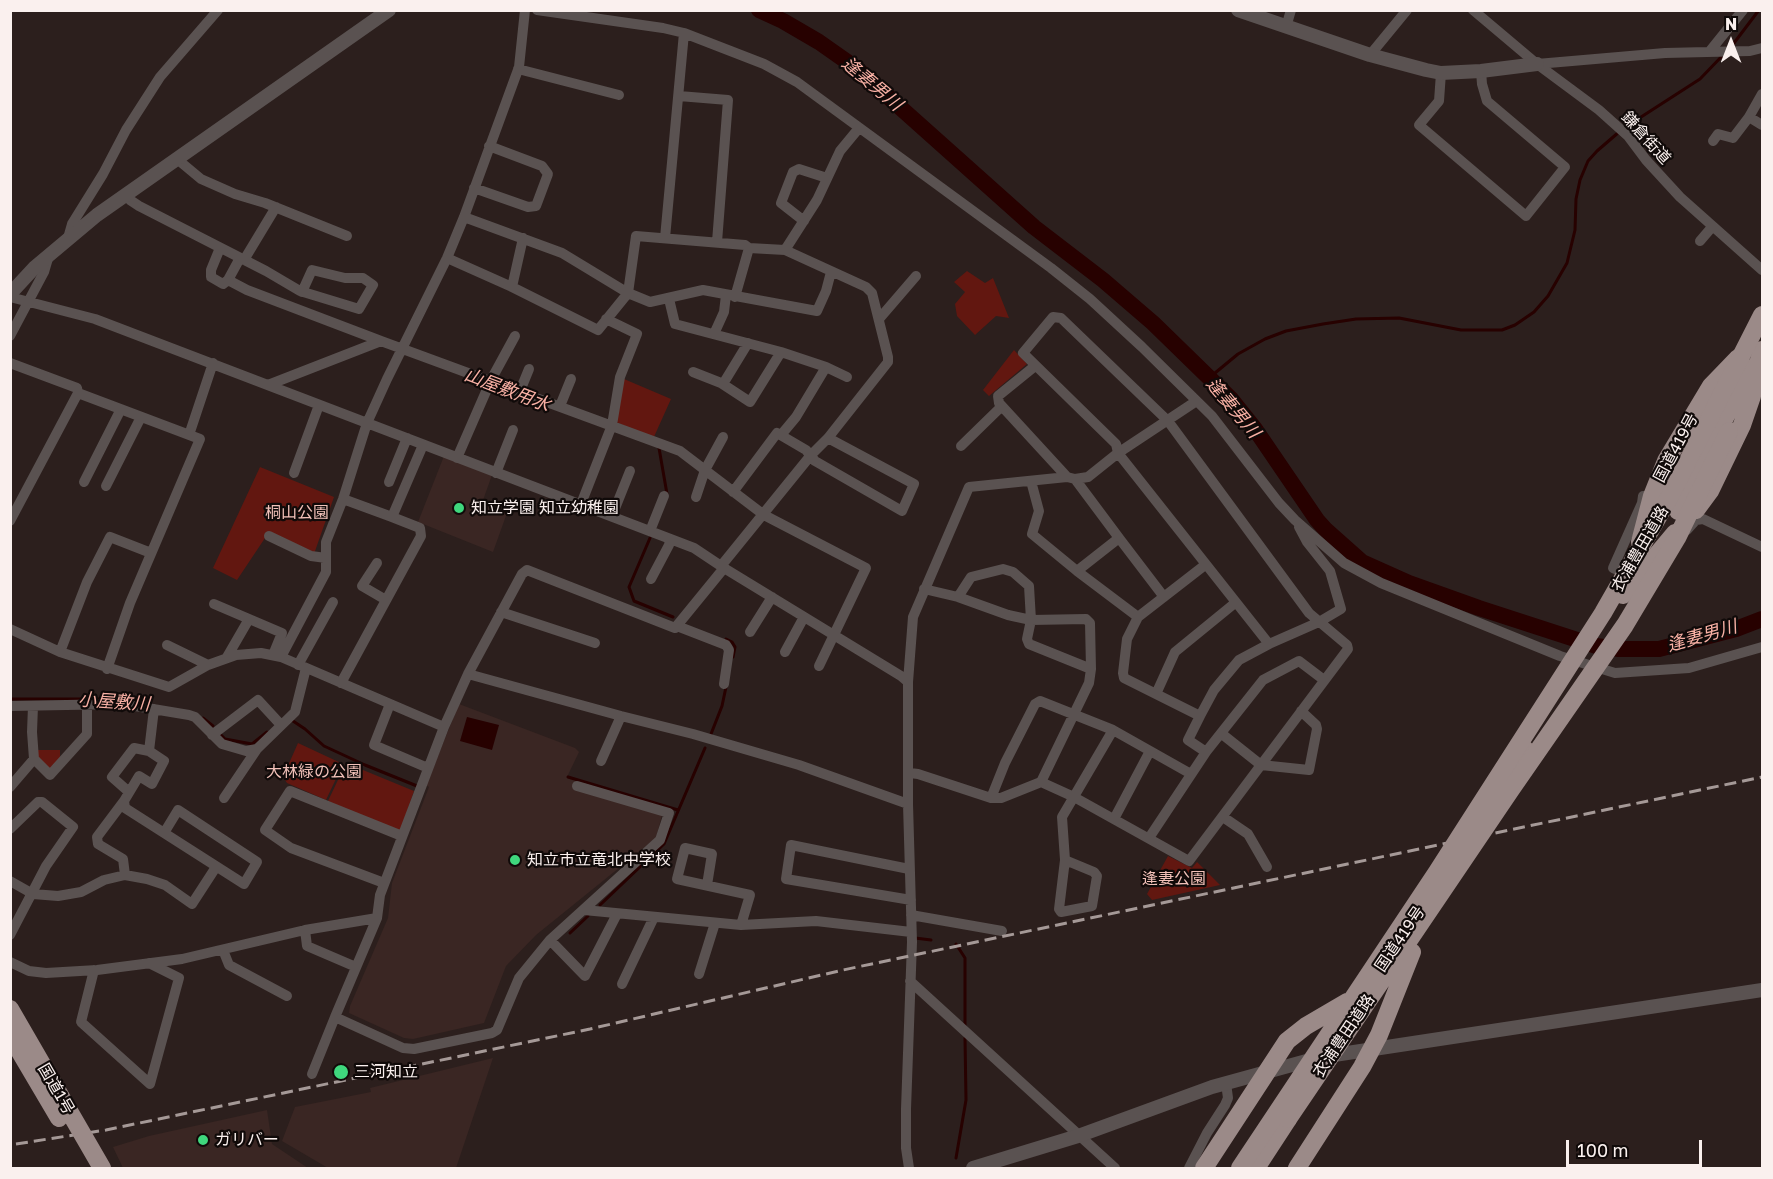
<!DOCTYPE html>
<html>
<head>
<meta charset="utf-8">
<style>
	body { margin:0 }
	#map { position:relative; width:1773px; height:1179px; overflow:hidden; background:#2c1f1d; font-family:"Golos Text",sans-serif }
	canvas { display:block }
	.frame { position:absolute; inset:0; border:12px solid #faf0ee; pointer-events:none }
	.north { position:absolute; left:1701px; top:12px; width:60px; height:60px; -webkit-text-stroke:4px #100a09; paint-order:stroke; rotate:0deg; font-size:16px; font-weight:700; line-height:24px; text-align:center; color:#faf0ee }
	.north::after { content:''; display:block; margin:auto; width:21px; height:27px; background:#faf0ee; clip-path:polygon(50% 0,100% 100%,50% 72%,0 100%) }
	.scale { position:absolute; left:1566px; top:1140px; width:136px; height:27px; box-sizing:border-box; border:3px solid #faf0ee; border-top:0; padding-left:8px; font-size:18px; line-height:21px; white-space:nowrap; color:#faf0ee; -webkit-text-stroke:4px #100a09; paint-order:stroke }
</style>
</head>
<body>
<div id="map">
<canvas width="1773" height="1179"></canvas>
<div class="frame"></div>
<div class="north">N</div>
<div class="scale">100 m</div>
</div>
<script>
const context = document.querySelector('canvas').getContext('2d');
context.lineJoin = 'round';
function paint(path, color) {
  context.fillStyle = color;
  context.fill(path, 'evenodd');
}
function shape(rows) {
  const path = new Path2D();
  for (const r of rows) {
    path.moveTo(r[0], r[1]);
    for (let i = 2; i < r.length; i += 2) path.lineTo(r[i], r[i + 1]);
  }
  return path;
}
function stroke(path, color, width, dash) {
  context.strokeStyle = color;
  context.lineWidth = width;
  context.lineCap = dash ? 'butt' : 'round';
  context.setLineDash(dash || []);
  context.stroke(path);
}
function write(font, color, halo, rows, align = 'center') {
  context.font = font + ' "Golos Text","Noto Sans JP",sans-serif';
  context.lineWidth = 4.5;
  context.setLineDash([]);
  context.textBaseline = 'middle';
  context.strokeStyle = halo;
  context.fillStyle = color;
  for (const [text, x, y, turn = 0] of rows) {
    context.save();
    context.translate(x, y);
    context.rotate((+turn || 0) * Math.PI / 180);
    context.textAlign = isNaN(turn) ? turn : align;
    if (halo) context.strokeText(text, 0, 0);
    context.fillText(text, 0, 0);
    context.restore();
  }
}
paint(shape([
	[444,456,492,475,482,503,507,513,493,552,418,522],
	[459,704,575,748,579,752,567,777,577,780,577,789,662,815,656,838,536,935,506,966,484,1023,413,1039,404,1038,349,1013,350,1006,388,918,392,883,429,787,426,785],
	[493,1058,456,1168,328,1168,282,1141,295,1107,371,1092,370,1088],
	[267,1110,272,1144,308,1168,123,1168,113,1147,149,1136]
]), '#3a2623');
paint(shape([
	[967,271,985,283,993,278,1009,318,996,316,975,335,957,316,955,304,965,292,954,282],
	[1014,350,1027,364,989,396,983,390],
	[624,379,671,399,653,439,616,422],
	[260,467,334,497,314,554,269,532,237,580,213,568],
	[298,743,343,764,326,800,287,783,283,777],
	[35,750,60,750,60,762,51,772,36,757],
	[346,763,414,791,400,832,327,803],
	[1168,856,1192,868,1197,862,1220,885,1152,900,1147,894]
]), '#621710');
paint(shape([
	[467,717,499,725,492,750,460,741]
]), '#270100');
stroke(shape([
	[1731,47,1759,10],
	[1624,128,1700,79,1724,54],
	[1208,376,1215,373,1238,354,1265,339,1286,331,1323,324,1356,319,1399,318,1461,330,1502,330,1515,325,1534,312,1548,296,1567,263,1575,230,1576,199,1580,180,1588,161,1597,151,1619,132],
	[659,448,667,494],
	[650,538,629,587,634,601,673,617],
	[726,639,732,642,735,647,733,657],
	[10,699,100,699],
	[203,718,213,726],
	[293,721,305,729,324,746,365,765,417,786],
	[711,734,722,706,726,687],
	[221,735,225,739,252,744,267,732],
	[568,777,678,810],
	[600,905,664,844,705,748],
	[570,933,588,916],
	[915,938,931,940],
	[956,944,965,958,965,1027],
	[956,1158,966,1100,965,1038]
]), '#270100', 3);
stroke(shape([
	[759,10,783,21,819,42,856,68,1034,227,1103,280,1153,323,1231,399,1255,429,1317,520,1326,530,1362,562,1409,583,1479,608,1596,646,1619,649,1659,649,1736,629,1762,619]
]), '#270100', 16);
stroke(shape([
	[537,10,663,28,684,33,764,64,797,82,1051,268,1090,299,1142,347,1212,416,1279,503,1295,520,1344,563,1381,583,1560,656,1615,673,1689,668,1762,647],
	[1473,10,1537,64,1599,110,1628,136,1646,160,1680,197,1762,270],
	[1286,27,1291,10],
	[1710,51,1743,10],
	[1370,55,1407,10],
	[1537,64,1665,53,1750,51,1762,48],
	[518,69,619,95],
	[1441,73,1439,101,1419,125,1526,216,1565,167,1487,101,1482,84,1481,71],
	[1762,94,1749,117,1762,125],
	[679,96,728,100,717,242],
	[1713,141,1718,134,1733,138,1749,117],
	[177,159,201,179,235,194,265,203,347,236],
	[474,188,528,207,536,206,548,174,542,166,489,146],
	[127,194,130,200,139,206,266,271,300,291,359,309,373,285,363,278,345,278,312,270,302,292],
	[464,217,562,253,628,293,650,302,703,290,817,311,826,291,831,272],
	[804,221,781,203,793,172,799,169,827,178],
	[68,238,72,224,103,174,126,130,160,77,218,10],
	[665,238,684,33],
	[1700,241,1712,227],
	[220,248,211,270,211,277,223,284,228,280,240,258],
	[785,250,817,200,840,151,859,128],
	[447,258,512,287,598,330,628,293,636,236,745,245,749,248,785,250,866,287,872,293,888,357,888,362,828,438,811,455,721,566],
	[244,260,276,207],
	[228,280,247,290,381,341],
	[512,287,523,238],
	[10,297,95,319,694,548,724,568,901,676,908,682],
	[735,297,749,248],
	[669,299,675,324,781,352,826,367,847,377],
	[879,319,916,276],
	[714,334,724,312,726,295],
	[10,336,44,272,49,255],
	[10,363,77,388,78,393,200,439,130,603,107,669],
	[1035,366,998,396,999,403,1067,477],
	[693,372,721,383,750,402,781,352],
	[723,384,748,343],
	[268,385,381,341,680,451,764,515,866,568,819,666],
	[520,391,529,369],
	[560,406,571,379],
	[189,435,213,363],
	[781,435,796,417,826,367],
	[961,446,1002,406],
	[457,458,491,380,515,336],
	[294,473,319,405],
	[496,473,513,430],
	[1075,479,1119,538,1077,571,1138,617],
	[1031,481,1039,511,1032,534,1077,571],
	[84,482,121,409],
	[389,482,407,438],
	[106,486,141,417],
	[733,492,777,433,806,450,815,461,902,511,914,484,828,438],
	[696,497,705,470,723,437],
	[343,499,392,517,423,445],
	[581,504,612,425,620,377,637,334,606,319],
	[612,516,630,471],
	[10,521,78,393],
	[1687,530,1696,520,1703,519,1762,547],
	[650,531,664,496],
	[269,536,311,556,326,558],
	[1119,538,1164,597],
	[377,563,362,586,386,600],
	[1623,572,1613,568,1642,503,1643,496],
	[651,579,669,545,670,539],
	[924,589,958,597,1008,615,1031,620,1086,619,1090,623,1091,669,1089,683,1041,782],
	[958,597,971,577,1003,569,1013,572,1029,586,1031,620,1027,639,1029,644,1091,669],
	[214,604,282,633,273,655],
	[501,612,595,643],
	[677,626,726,645,729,650,724,684],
	[10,629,60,652,169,687,208,665,236,655,261,653,281,657,444,727],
	[750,632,772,597],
	[1269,644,1319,622,1341,609,1330,571,1307,542,1299,527],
	[167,645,208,665],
	[60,652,87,582,110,537,151,553],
	[785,652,804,617],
	[227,657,249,619],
	[281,657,326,572,326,542,343,499,367,423,387,379,447,258,464,217,519,67,525,10],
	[298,665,333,602],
	[468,674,621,716,693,734,799,765,908,804],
	[341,683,421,536,420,528,392,517],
	[1156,694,1175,652,1235,603],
	[390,704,374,745,428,768],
	[10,706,123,704,189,715,195,717,222,744,246,751,257,749,295,712,306,668],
	[33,706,32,732,34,759,50,775,87,734,87,704],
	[1200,716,1188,740,1206,752],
	[1222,734,1261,765,1309,770,1317,729,1316,725,1301,711],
	[212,735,258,700,281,725],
	[601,761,621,716],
	[910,773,918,774,991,798,1001,798,1041,782,1074,797,1189,861,1348,649,1347,645,1309,613,1168,421,1061,318,1053,317,1023,353,1116,444,1118,453,1269,644,1239,660,1214,690,1200,716,1124,678,1123,673,1127,639,1138,617,1205,565],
	[577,786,669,813,660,840,550,940,519,978,497,1030,492,1033,414,1049,403,1048,335,1017,377,918,380,895,444,727,468,674,522,574,527,570,675,628,724,568],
	[10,787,34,759],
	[129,792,112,777,134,748,149,751],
	[224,798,257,749],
	[991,798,1005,763,1035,704,1040,701,1113,730,1191,774],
	[124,801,125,808,244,884,257,862,178,810,164,833],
	[1223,817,1248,834,1267,867],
	[1114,819,1150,751],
	[10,829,38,802,42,802,73,827,46,866,10,935],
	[1149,838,1206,752,1263,680,1299,661,1324,680],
	[1065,860,1094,872,1097,876,1092,906,1061,912,1059,909,1065,860,1062,817,1113,730],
	[909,869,791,845,786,879,911,900],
	[125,875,123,859,98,844,97,837,124,801,139,776,152,784,164,761,149,751,154,709],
	[10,881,33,894,58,896,81,892,104,880,125,875,147,879,165,885,192,904,216,867],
	[384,883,291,848,265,830,290,791,402,836],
	[707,885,712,854,685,848,677,879,750,895,741,925],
	[584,910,741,925,816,921,911,932],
	[911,915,1002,931],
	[305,930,307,946,356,967],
	[550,940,585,976,617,914],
	[223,950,229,965,287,996],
	[10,962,29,971,46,973,97,970,182,959,305,930,377,918],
	[94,970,81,1022,150,1084,179,978,149,963],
	[699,974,715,923],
	[910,981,1115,1168],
	[622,984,654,917],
	[312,1074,335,1017],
	[909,1168,906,1148,906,1109,912,942,908,804,908,682,913,617,969,487,1067,477,1075,479,1088,477,1118,453,1195,402],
	[1189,1168,1207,1133,1225,1105,1228,1098,1226,1083]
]), '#5a5251', 10);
stroke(shape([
	[1238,10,1370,55,1426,70,1441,73,1481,71,1537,64],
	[10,294,35,267,97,215,389,10],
	[973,1168,1078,1136,1212,1087,1321,1057,1762,990]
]), '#5a5251', 14);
stroke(shape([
	[1696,510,1710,491,1742,425,1752,396,1756,370,1762,350],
	[1678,511,1750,368],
	[1640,542,1652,496,1666,461,1711,386,1738,358],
	[1623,595,1675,533],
	[1503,785,1526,750],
	[1256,1168,1288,1119]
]), '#9b8a88', 18);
stroke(shape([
	[16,1144,106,1130,590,1029,843,970,1762,777]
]), '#a59997', 3, [12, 6]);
stroke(shape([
	[10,1009,102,1168],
	[10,1035,59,1118],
	[1288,1119,1510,791,1625,625,1677,538,1729,431],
	[1204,1168,1287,1041,1306,1026,1347,1002],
	[1240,1168,1437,872,1603,613,1670,496,1762,315],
	[1297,1168,1362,1067,1379,1035,1412,952]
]), '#9b8a88', 18);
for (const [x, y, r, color] of [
	[459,508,6,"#3fd77d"],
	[515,860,6,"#3fd77d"],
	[341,1072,8,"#3fd77d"],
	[203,1140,6,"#3fd77d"]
]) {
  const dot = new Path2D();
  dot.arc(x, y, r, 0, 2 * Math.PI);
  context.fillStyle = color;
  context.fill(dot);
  stroke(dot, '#100a09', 2);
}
write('16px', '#faf0ee', '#100a09', [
	["鎌倉街道",1646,138,48],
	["国道419号",1676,448,-62],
	["衣浦豊田道路",1640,549,-60],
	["国道419号",1400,939,-56],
	["衣浦豊田道路",1344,1036,-56],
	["国道1号",56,1089,60]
]);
write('16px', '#faf0ee', '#100a09', [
	["知立学園 知立幼稚園",471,508],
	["知立市立竜北中学校",527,860],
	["三河知立",354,1072],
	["ガリバー",215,1140]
], 'left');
write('16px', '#f1c0b8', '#100a09', [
	["桐山公園",297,513],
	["大林緑の公園",314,772],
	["逢妻公園",1174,879]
]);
write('italic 18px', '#f8b0a4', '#100a09', [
	["逢妻男川",872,84,40],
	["山屋敷用水",507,390,21],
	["逢妻男川",1233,408,50],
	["逢妻男川",1702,636,-16],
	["小屋敷川",114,702,4]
]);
</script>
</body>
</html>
